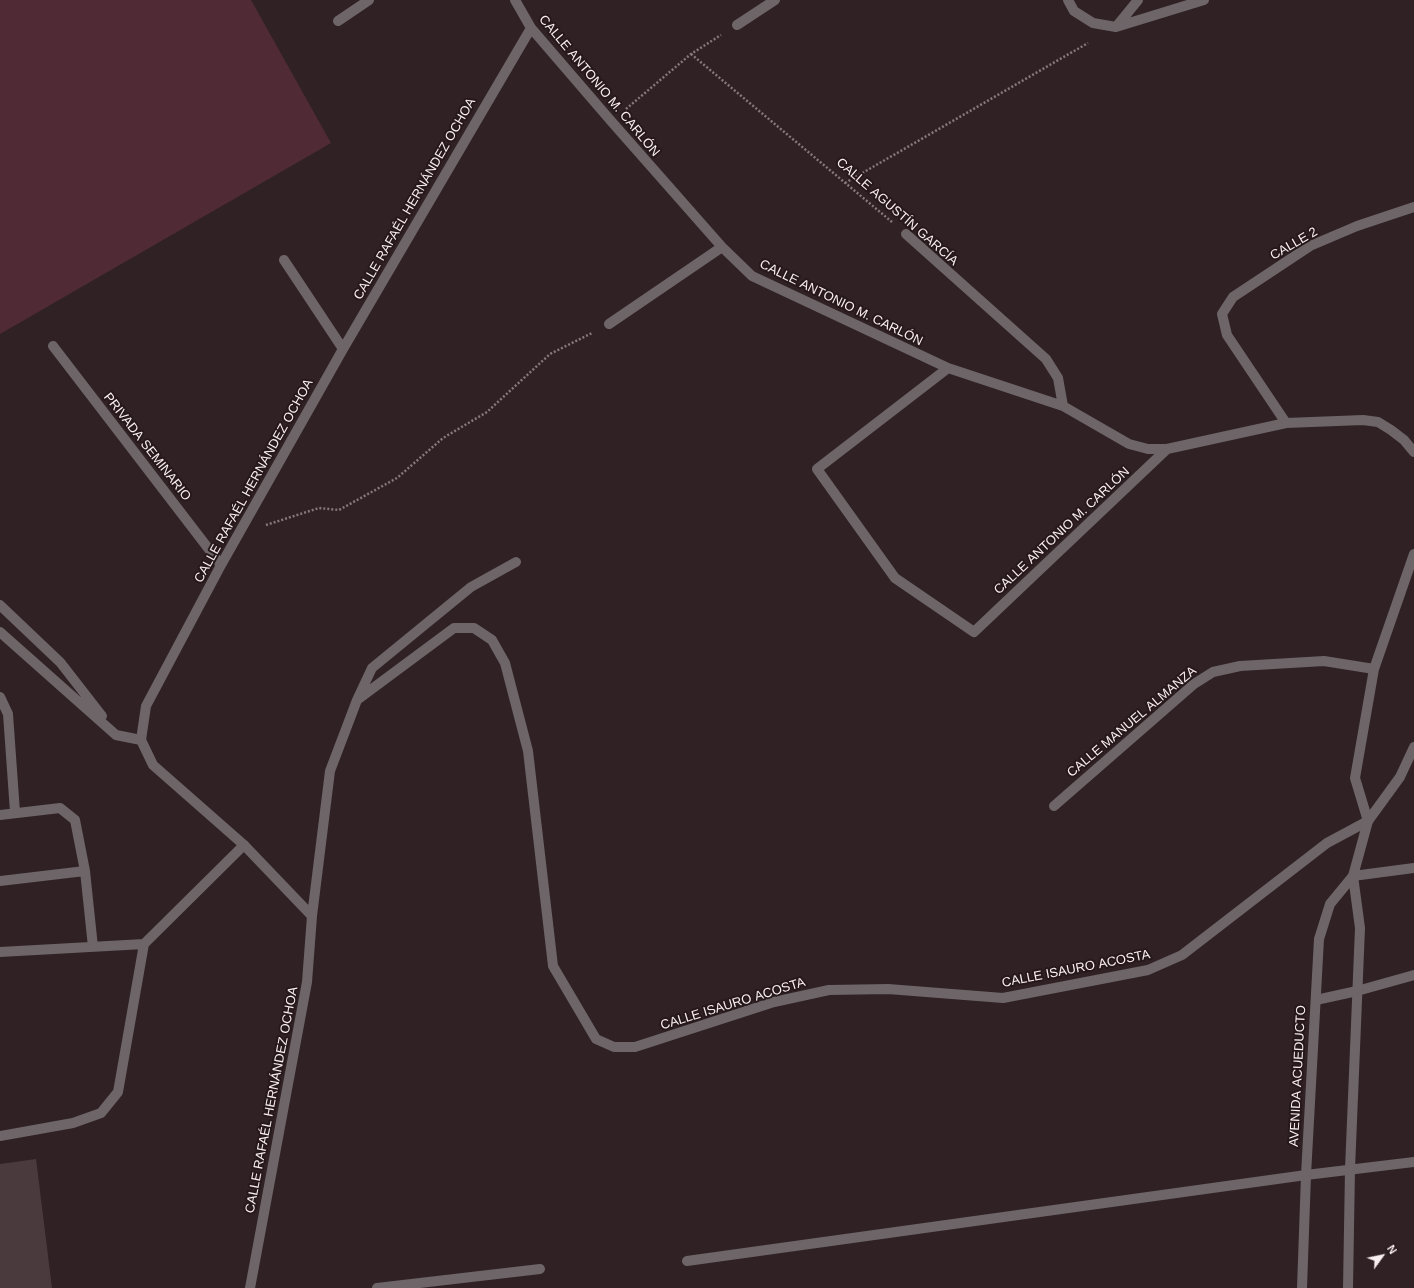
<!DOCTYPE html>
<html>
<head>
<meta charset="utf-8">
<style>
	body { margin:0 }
	#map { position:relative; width:1414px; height:1288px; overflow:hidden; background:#302125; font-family:Arial,sans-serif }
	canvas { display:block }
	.north { position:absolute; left:1362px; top:1236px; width:40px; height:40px; -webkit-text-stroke:3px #26181b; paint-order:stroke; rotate:57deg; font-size:11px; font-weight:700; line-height:16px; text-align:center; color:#f9eef0 }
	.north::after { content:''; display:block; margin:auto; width:14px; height:18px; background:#f9eef0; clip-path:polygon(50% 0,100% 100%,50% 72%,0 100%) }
</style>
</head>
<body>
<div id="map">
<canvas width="1414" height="1288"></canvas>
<div class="north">N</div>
</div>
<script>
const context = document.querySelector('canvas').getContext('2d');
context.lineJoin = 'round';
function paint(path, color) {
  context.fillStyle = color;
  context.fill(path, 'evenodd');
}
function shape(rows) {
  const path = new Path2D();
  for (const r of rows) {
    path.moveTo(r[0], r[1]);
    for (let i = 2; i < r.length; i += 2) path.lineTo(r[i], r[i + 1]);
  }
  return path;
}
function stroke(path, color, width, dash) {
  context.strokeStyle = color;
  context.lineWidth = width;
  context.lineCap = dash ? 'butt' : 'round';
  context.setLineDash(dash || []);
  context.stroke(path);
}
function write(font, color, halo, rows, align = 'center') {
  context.font = font + ' Arial,sans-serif';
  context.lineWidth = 4;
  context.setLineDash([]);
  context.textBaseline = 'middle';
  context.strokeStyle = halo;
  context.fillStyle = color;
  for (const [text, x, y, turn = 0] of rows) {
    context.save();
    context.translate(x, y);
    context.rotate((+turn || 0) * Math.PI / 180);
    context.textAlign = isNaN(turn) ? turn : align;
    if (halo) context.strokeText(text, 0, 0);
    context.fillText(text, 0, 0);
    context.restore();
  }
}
paint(shape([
	[0,0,251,0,331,143,0,334]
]), '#502b36');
paint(shape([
	[36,1159,52,1288,0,1288,0,1164]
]), '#4a3a3e');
stroke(shape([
	[691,54,892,222],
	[626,109,691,54,721,35],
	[845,183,1088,43],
	[266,525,319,508,339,510,397,478,443,438,487,412,550,354,592,333]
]), '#86787b', 2.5, [2, 2]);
stroke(shape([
	[0,697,8,714,15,812],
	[0,815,60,808,75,820,85,871,93,947],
	[0,881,85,871],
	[0,952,144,944],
	[0,1136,73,1123,101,1113,118,1092,144,944,244,845]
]), '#6d6567', 10);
stroke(shape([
	[515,0,531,28,611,121,722,247,752,276,948,368,1063,406,1129,444,1148,449,1167,449,1286,423,1363,420,1378,422,1391,430,1404,440,1414,452],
	[1068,0,1074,11,1093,23,1116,27,1204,0],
	[338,21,369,0],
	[737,25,775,0],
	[1116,27,1138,0],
	[906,234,1046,359,1058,378,1063,406],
	[284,260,343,349],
	[609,324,722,247],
	[53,346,221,565],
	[948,368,817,469,895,578,974,632,1167,449],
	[1286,423,1227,335,1222,314,1233,297,1310,246,1357,226,1414,207],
	[0,605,60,662,102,716],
	[0,632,116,735,141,740],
	[357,700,454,628,474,628,492,640,505,663,528,751,553,966,596,1039,614,1047,635,1047,774,1002,829,990,888,989,1003,998,1148,970,1182,955,1327,843,1368,821,1355,778,1374,669,1414,554],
	[1054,806,1194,684,1213,672,1240,666,1324,661,1374,669],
	[1353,876,1414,868],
	[312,916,244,845,153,765,141,740,146,706,221,565,343,349,531,28],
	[1316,1000,1357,991,1414,975],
	[687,1261,1306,1175,1414,1162],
	[250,1288,307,982,312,916,330,771,357,700,372,668,471,587,516,562],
	[377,1288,540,1269]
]), '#6d6567', 10);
stroke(shape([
	[1302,1288,1306,1175,1319,939,1330,904,1353,876],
	[1348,1288,1350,1169,1360,928,1353,876,1368,821,1400,777,1414,747]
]), '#6d6567', 10);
write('13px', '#f9eef0', '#26181b', [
	["CALLE ANTONIO M. CARLÓN",599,86,50],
	["CALLE RAFAÉL HERNÁNDEZ OCHOA",415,199,-60],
	["CALLE AGUSTÍN GARCÍA",897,212,41],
	["CALLE 2",1294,244,-30],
	["CALLE ANTONIO M. CARLÓN",841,303,26],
	["PRIVADA SEMINARIO",147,447,52],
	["CALLE RAFAÉL HERNÁNDEZ OCHOA",254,481,-61],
	["CALLE ANTONIO M. CARLÓN",1062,531,-43],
	["CALLE MANUEL ALMANZA",1132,722,-40],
	["CALLE ISAURO ACOSTA",1076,969,-11],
	["CALLE ISAURO ACOSTA",733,1004,-17],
	["AVENIDA ACUEDUCTO",1298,1076,-87],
	["CALLE RAFAÉL HERNÁNDEZ OCHOA",272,1100,-79]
]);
</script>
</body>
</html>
